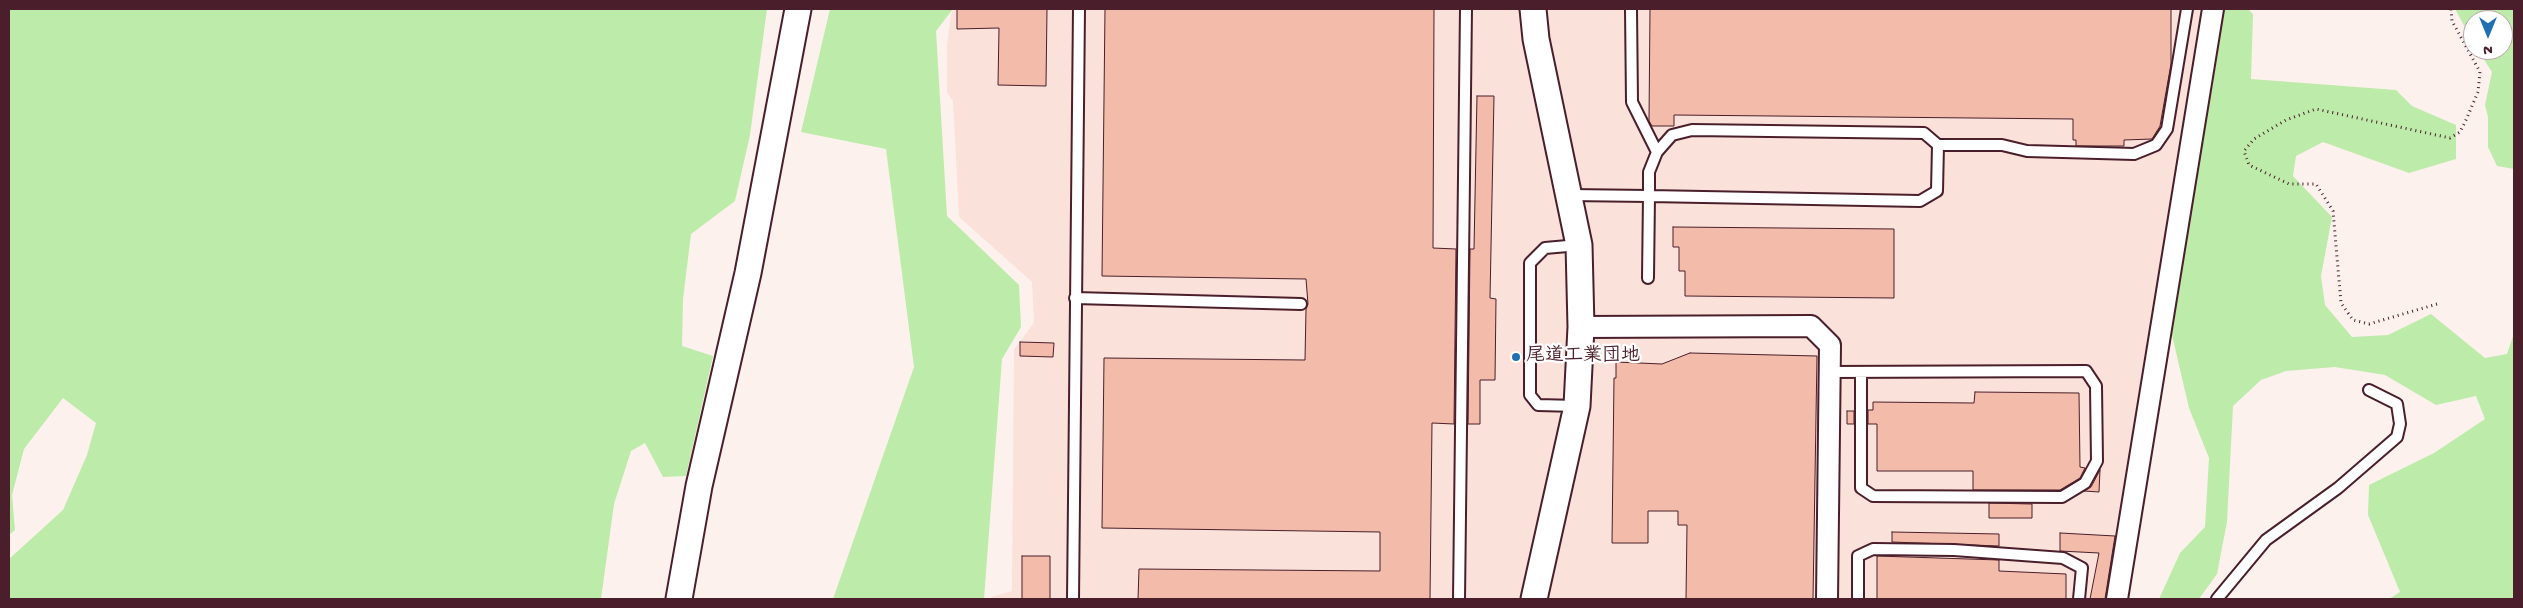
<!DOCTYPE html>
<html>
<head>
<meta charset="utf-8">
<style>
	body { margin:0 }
	#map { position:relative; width:2523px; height:608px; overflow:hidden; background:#fdf1ee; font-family:"Gochi Hand",sans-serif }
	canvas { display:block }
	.frame { position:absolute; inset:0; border:10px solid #4a1f2b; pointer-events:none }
	.north { position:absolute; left:2463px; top:10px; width:50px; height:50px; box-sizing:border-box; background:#fff; border:1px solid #b7a5aa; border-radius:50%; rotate:180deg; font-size:14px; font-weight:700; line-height:20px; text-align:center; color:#4a1f2b }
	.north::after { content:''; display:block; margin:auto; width:18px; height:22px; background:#1f6fb2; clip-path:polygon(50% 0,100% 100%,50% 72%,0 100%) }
</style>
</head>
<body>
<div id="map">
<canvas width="2523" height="608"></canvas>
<div class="frame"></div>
<div class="north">N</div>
</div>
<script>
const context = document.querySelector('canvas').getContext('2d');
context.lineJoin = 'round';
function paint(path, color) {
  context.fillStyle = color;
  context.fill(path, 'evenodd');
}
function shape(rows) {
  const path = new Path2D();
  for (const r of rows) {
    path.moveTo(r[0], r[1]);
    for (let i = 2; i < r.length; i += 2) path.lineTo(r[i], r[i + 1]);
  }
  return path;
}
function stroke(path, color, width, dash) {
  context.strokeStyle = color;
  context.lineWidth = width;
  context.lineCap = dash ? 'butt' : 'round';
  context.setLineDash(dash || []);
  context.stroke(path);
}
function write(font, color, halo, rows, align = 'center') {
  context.font = font + ' "Gochi Hand","Klee One",sans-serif';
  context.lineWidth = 4.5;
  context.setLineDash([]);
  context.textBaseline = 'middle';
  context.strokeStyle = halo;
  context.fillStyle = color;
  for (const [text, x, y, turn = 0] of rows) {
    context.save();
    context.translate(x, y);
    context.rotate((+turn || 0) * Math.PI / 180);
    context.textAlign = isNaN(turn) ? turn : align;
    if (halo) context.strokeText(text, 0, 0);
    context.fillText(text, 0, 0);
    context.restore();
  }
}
paint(shape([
	[954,9,2218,9,2121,599,991,599,991,597,1012,591,1014,349,1034,323,1032,282,959,217,953,101,947,92,947,45,951,14]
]), '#fae1d9');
paint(shape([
	[9,9,767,9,750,135,735,201,691,234,683,299,682,346,713,356,686,476,663,477,645,443,631,451,614,504,601,599,9,599,9,559,63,510,87,455,96,423,63,398,24,449,12,495,15,530,9,535],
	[830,9,953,9,936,31,947,216,1019,285,1021,327,1002,359,984,599,833,599,914,367,886,149,801,132],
	[2222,9,2248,9,2253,14,2251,79,2396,90,2412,106,2456,125,2456,159,2409,173,2323,142,2296,156,2293,176,2332,217,2321,276,2325,305,2352,337,2388,335,2431,314,2485,358,2507,354,2514,333,2514,599,2389,599,2400,592,2368,515,2369,485,2434,453,2485,419,2476,396,2436,405,2385,375,2335,367,2286,371,2261,380,2233,406,2227,522,2217,574,2199,599,2159,599,2180,553,2205,527,2209,458,2189,408,2172,335],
	[2455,9,2514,9,2514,169,2497,166,2488,147,2488,117,2485,105,2492,72,2478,50,2503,50,2503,20,2473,20,2473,42]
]), '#bdeba9');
const building = shape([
	[957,9,1047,9,1046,86,998,85,999,28,957,29,957,9],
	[1105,9,1434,9,1433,248,1456,249,1454,424,1432,423,1430,599,1138,599,1139,569,1380,571,1380,532,1102,528,1104,358,1305,360,1306,309,1308,304,1306,279,1102,276,1105,9],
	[1650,9,2171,9,2171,64,2160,126,2152,139,2124,140,2124,146,2076,146,2076,140,2073,140,2073,119,1674,115,1674,126,1652,126,1649,121,1650,9],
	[1477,96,1494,96,1490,298,1496,299,1495,380,1480,380,1480,424,1468,424,1470,249,1474,249,1477,96],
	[1673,227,1894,229,1894,298,1685,296,1685,271,1679,271,1679,247,1673,247,1673,227],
	[1020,342,1054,343,1053,357,1020,356,1020,342],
	[1690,353,1817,356,1813,599,1686,599,1687,525,1678,525,1678,511,1648,511,1648,543,1612,543,1614,378,1616,378,1616,362,1662,364,1690,353],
	[1975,392,2079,393,2080,467,2085,468,2080,478,2060,490,1973,490,1973,471,1877,471,1877,424,1868,424,1868,410,1873,410,1873,402,1974,403,1975,392],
	[1847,411,1854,411,1854,424,1847,424,1847,411],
	[2100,470,2099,492,2084,491,2091,487,2100,470],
	[1989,503,2032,504,2032,518,1989,518,1989,503],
	[1892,532,1999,534,1999,546,1892,542,1892,532],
	[2060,533,2115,536,2105,599,2090,599,2099,553,2060,551,2060,533],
	[1022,556,1050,556,1050,599,1022,599,1022,556],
	[1877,556,1999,560,1999,571,2066,574,2066,599,1877,599,1877,556]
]);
paint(building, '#f3bba9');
stroke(building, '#4a1f2b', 1);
const service = shape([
	[1631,9,1632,102,1657,152],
	[1938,145,2002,145,2027,151,2134,154,2156,145,2167,129,2187,9],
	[1569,195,1649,196,1920,201,1937,191,1938,145,1924,133,1692,130,1672,135,1657,152,1649,172,1649,196,1648,278],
	[1075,298,1301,304],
	[1829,372,2086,371,2096,386,2097,461,2085,483,2062,497,1873,496,1861,488,1861,372],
	[1577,406,1538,405,1530,395,1530,263,1545,248,1579,245],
	[1073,599,1079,9],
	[1459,599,1466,9],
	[1858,599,1858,556,1873,549,1954,550,2063,558,2082,568,2079,599],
	[2217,599,2266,540,2338,488,2397,437,2400,424,2397,404,2369,390]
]);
const minor = shape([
	[1581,327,1811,326,1830,345,1827,599],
	[2117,599,2213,9]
]);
const tertiary = shape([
	[1533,9,1536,39,1579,245,1581,327,1577,406,1534,599],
	[679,599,699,486,748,273,798,9]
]);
stroke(service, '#4a1f2b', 14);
stroke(minor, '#4a1f2b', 24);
stroke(tertiary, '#4a1f2b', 29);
stroke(shape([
	[2437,304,2369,324,2353,320,2341,303,2333,211,2316,184,2289,184,2249,165,2244,151,2254,139,2286,120,2316,109,2450,138,2460,132,2466,120,2478,92,2480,72,2452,21,2451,9]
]), '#4a1f2b', 3, [1, 4]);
stroke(service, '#fff', 10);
stroke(minor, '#fff', 20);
stroke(tertiary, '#fff', 25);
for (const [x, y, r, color] of [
	[1516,357,5,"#1f6fb2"]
]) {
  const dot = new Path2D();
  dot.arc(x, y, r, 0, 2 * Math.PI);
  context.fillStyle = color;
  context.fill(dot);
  stroke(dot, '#fff', 2);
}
write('bold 19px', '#4a1f2b', '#fff', [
	["尾道工業団地",1526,357]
], 'left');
</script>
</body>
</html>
